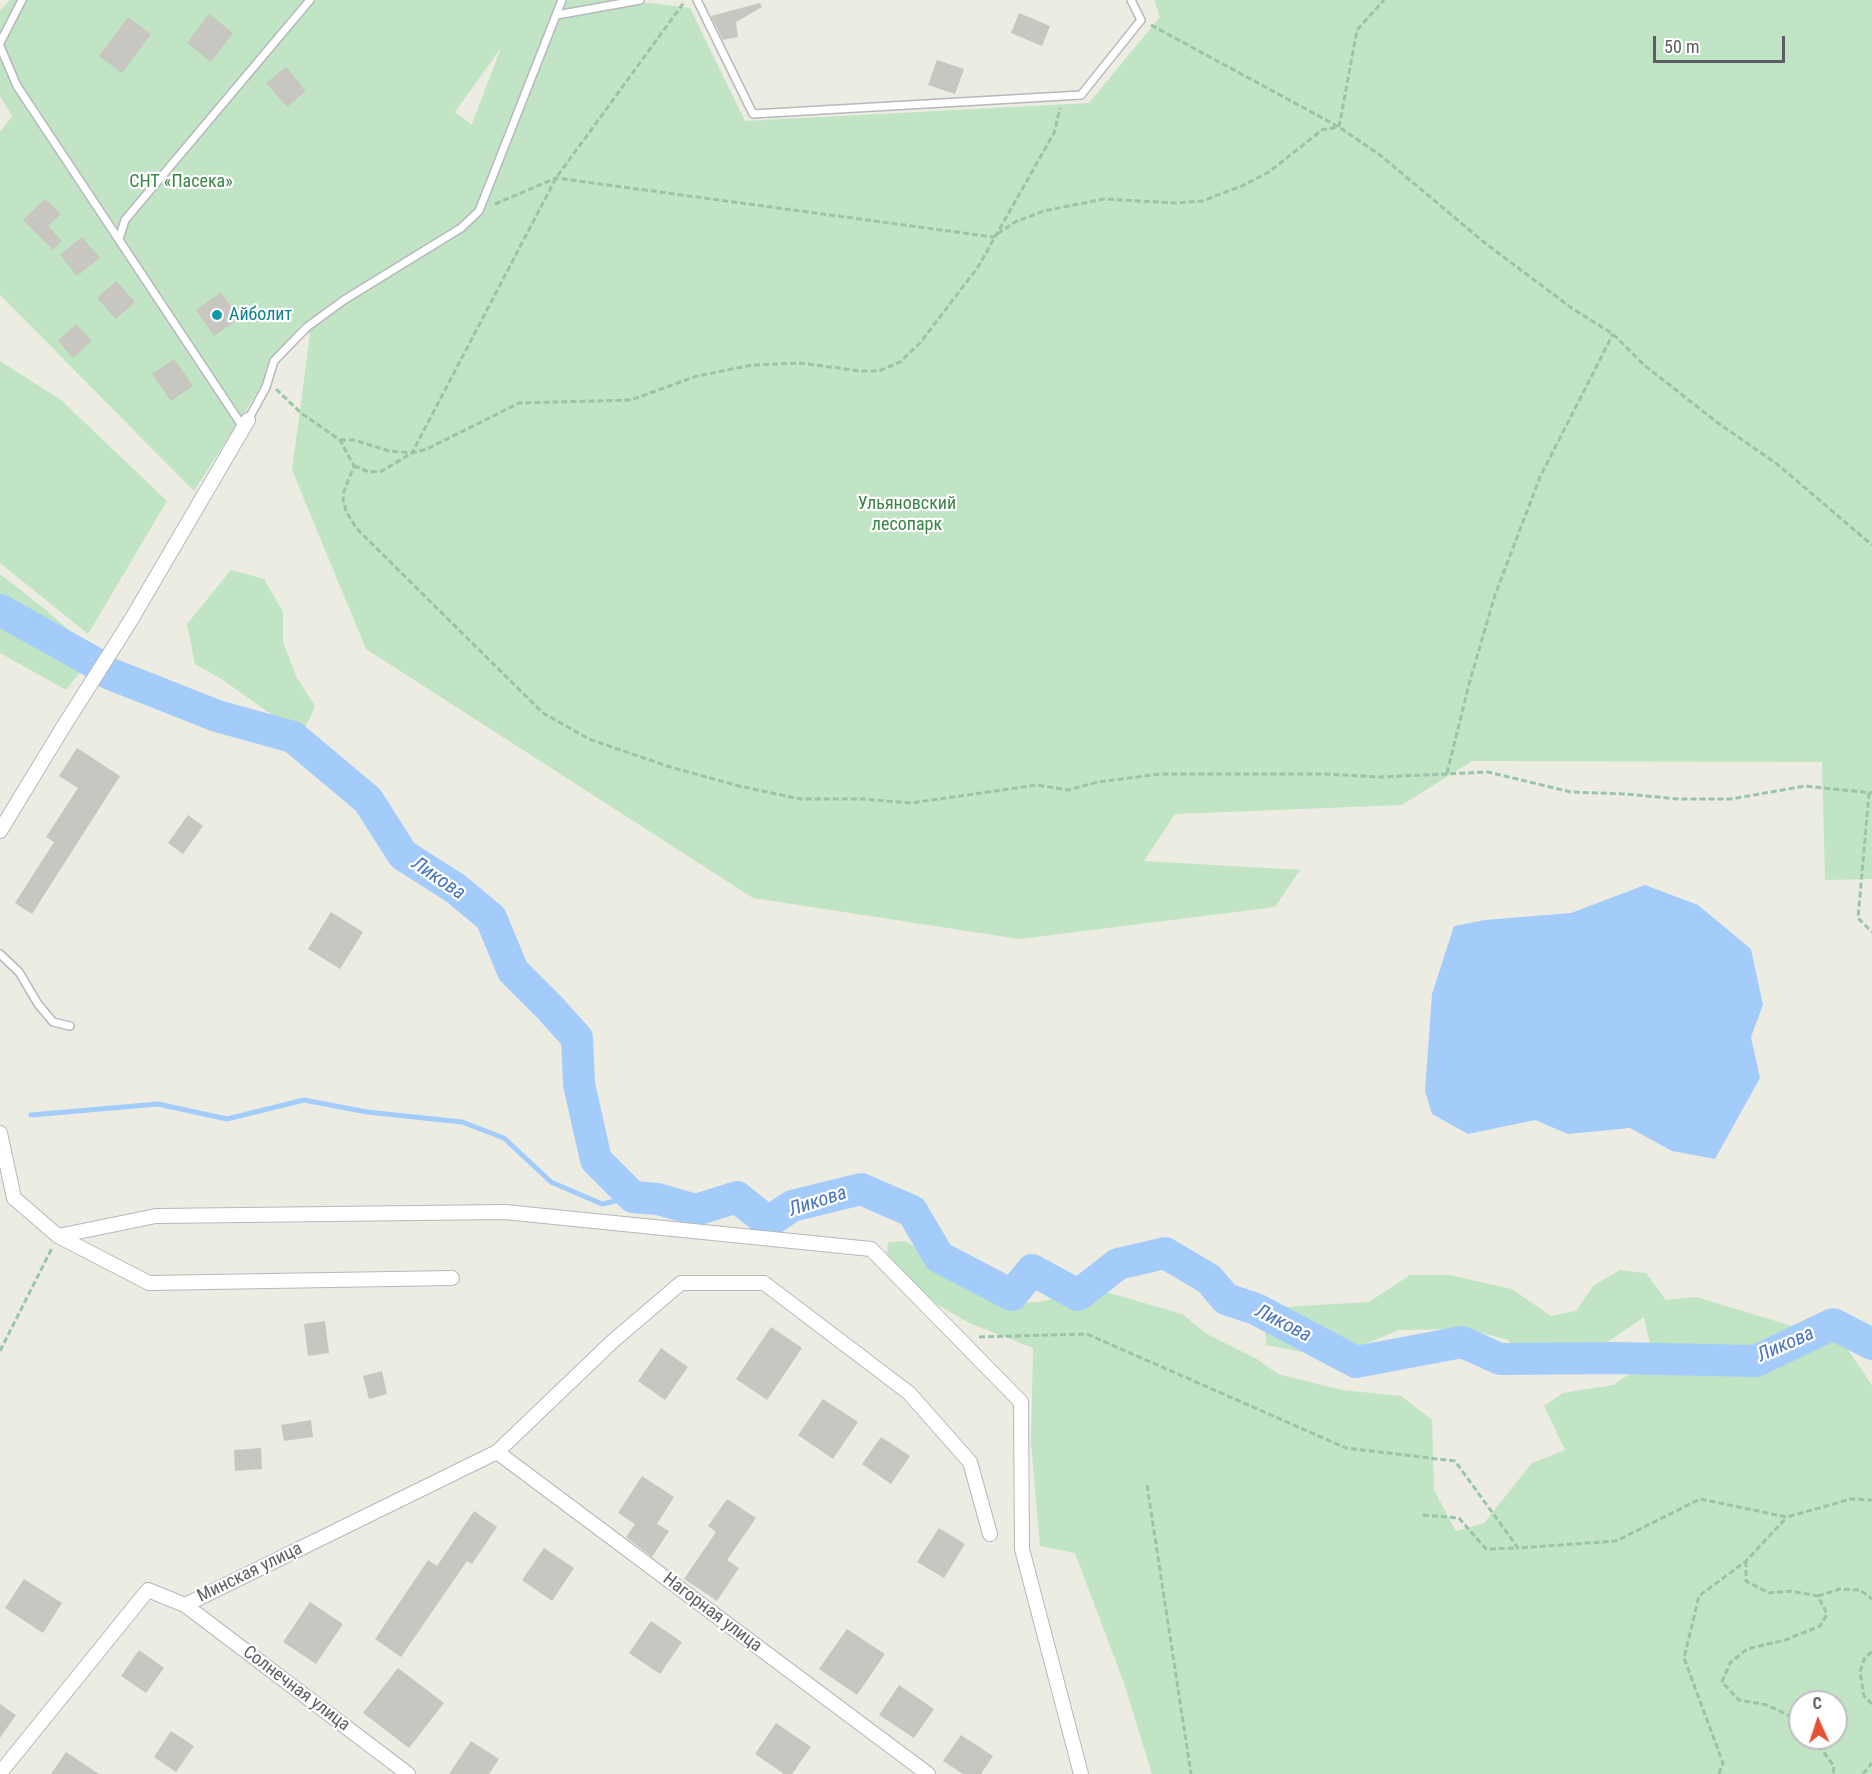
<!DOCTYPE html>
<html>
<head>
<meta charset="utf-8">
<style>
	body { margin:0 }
	#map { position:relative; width:1872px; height:1774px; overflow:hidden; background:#edece3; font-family:"Roboto Condensed",sans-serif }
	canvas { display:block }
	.north { position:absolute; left:1788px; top:1690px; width:60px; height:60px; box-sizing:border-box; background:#fff; border:2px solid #bdbfc1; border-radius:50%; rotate:357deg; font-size:16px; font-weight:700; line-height:24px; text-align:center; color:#5b5e63 }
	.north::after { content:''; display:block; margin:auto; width:21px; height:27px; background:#e25334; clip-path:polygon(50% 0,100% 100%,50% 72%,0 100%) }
	.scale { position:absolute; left:1653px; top:36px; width:132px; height:27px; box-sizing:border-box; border:3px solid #5b5e63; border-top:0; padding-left:8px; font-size:18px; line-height:21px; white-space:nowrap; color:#5b5e63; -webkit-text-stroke:4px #fff; paint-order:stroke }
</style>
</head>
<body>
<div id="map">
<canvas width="1872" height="1774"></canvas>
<div class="north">С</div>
<div class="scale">50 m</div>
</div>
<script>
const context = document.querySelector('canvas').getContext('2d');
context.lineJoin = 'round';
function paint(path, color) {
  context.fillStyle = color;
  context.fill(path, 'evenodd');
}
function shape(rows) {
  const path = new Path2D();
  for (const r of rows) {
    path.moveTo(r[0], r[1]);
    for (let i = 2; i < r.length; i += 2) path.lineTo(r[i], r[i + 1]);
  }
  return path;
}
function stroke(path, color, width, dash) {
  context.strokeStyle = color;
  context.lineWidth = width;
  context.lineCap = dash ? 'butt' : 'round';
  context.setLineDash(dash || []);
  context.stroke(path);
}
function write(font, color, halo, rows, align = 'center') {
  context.font = font + ' "Roboto Condensed",sans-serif';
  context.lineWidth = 4.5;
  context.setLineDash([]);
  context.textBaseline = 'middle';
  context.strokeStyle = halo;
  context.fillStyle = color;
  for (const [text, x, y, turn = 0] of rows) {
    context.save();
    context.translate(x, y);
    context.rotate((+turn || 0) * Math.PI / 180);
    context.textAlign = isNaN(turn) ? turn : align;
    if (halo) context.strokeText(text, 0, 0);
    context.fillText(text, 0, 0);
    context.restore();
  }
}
paint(shape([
	[10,0,627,0,690,8,745,121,1089,103,1160,17,1154,0,1872,0,1872,879,1825,880,1822,762,1472,761,1402,805,1175,814,1144,861,1300,870,1275,907,1019,939,753,898,366,649,292,470,310,334,301,324,194,491,0,295,0,132,12,116,0,96,0,11],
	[501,48,472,124,471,124,455,112],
	[0,361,61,400,167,501,88,634,0,563],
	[231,570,264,579,283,612,283,642,297,678,315,706,305,728,282,722,223,680,195,664,187,624],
	[0,574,47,611,95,653,66,690,0,653],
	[905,1241,951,1269,983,1295,1011,1303,1039,1302,1096,1289,1182,1314,1207,1334,1257,1359,1278,1374,1342,1390,1401,1396,1432,1420,1434,1490,1456,1531,1484,1523,1532,1463,1565,1450,1544,1406,1563,1393,1613,1385,1653,1358,1644,1317,1612,1339,1584,1355,1552,1362,1518,1373,1509,1340,1465,1329,1399,1330,1362,1345,1313,1354,1266,1345,1265,1329,1268,1308,1369,1302,1410,1275,1449,1275,1512,1289,1551,1316,1576,1311,1593,1286,1620,1270,1646,1273,1666,1300,1696,1297,1842,1341,1872,1385,1872,1774,1152,1774,1124,1683,1075,1553,1040,1546,1031,1443,1033,1348,969,1323,938,1305,906,1277,887,1256,888,1242],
	[1800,1702,1836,1702,1836,1738,1800,1738]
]), '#c0e4c4');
paint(shape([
	[1645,885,1698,905,1751,949,1763,1005,1751,1037,1760,1078,1715,1159,1672,1151,1630,1128,1568,1134,1535,1120,1468,1134,1432,1114,1425,1091,1432,994,1454,926,1485,920,1571,913]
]), '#a4ccfb');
stroke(shape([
	[31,1115,158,1104,227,1119,304,1100,367,1112,462,1122,504,1138,551,1182,602,1204,633,1197]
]), '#a4ccfb', 5);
stroke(shape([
	[0,610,93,662],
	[108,673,217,716,293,737,368,800,403,855,455,888,491,918,513,971,550,1008,577,1038,579,1084,596,1160,633,1197,658,1199,696,1210,737,1197,768,1222,792,1206,861,1189,912,1211,939,1257,1012,1295,1032,1270,1078,1295,1118,1264,1165,1253,1209,1279,1226,1299,1256,1309,1356,1362,1462,1342,1500,1359,1617,1358,1756,1361,1833,1324,1872,1344]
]), '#a4ccfb', 32);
paint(shape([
	[760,3,762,7,736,22,738,37,723,40,711,16],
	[1019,13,1050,26,1042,46,1011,33],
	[209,14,233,33,211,62,187,43],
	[128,17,151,34,122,73,99,56],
	[937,60,964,69,955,94,928,85],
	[286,67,306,91,287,107,266,83],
	[45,199,61,214,48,226,62,241,53,250,23,220],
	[82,237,100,258,77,276,60,255],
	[116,281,135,302,116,319,97,298],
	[221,292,239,319,214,336,196,310],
	[76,324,92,341,73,358,58,341],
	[174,359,193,386,171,401,152,374],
	[77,748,120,776,32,914,15,903,54,842,46,837,78,788,59,776],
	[188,815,203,826,183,854,168,843],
	[331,912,363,932,340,969,308,949],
	[325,1321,329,1353,308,1356,304,1324],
	[771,1327,802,1348,767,1400,736,1379],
	[661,1348,688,1367,665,1400,638,1381],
	[382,1371,387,1394,369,1399,363,1376],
	[823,1399,858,1422,833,1459,798,1435],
	[311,1420,313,1437,284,1441,281,1425],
	[881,1437,910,1456,891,1484,862,1464],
	[261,1448,262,1469,235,1471,234,1450],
	[642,1476,674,1497,657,1524,669,1531,652,1557,626,1537,635,1524,618,1513],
	[727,1499,756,1518,727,1560,739,1568,717,1601,684,1579,716,1532,708,1526],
	[474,1511,497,1527,472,1564,467,1561,401,1657,375,1639,428,1560,437,1566],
	[939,1528,965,1544,944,1578,917,1562],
	[544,1548,574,1568,552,1601,522,1580],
	[24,1579,62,1603,43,1633,5,1608],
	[310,1602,343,1624,316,1664,283,1642],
	[651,1621,682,1642,660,1674,629,1653],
	[847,1629,885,1654,857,1695,819,1669],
	[139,1650,164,1668,146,1693,121,1676],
	[398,1668,444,1703,409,1748,363,1713],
	[899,1685,934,1709,914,1738,879,1715],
	[0,1704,16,1715,0,1738],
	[776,1723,811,1747,792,1774,784,1774,755,1754],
	[171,1731,194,1746,176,1772,154,1757],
	[961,1735,993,1756,981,1774,963,1774,943,1761],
	[471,1741,499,1759,489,1774,449,1774],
	[66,1752,99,1774,51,1774]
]), '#c8c6c0');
const service = shape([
	[697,0,753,114,1081,95,1141,20,1131,0],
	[557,15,640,0],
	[0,43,22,0],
	[0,46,17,86,243,427],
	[119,239,125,220,310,0],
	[248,420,266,387,274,361,307,327,344,300,461,228,479,211,562,0],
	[0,954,19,972,38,1004,53,1022,70,1026]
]);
const minor = shape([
	[0,831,62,729,131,620,248,420],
	[0,1133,14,1198,58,1236,149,1283,452,1278],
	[58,1236,156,1216,505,1212,871,1249,1021,1402,1022,1549,1081,1774],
	[497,1452,928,1774],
	[185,1605,497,1452,613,1341,681,1283,764,1283,909,1393,970,1462,990,1534],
	[0,1773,148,1590,185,1605,408,1774]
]);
stroke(service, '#b5b8bc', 10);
stroke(minor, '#b5b8bc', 16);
stroke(shape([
	[1151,25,1339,127,1380,155,1485,243,1573,309,1613,334,1644,365,1718,423,1777,464,1872,545],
	[1339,127,1357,30,1384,0],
	[495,204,556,178,993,237,1015,222,1044,211,1104,199,1176,203,1202,201,1242,186,1269,172,1322,130,1337,127],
	[276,389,301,413,340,440,354,466,344,491,343,500,346,511,356,528,543,713,589,739,667,766,739,786,800,799,863,799,911,803,1037,785,1068,790,1098,782,1161,774,1324,774,1380,777,1488,772,1571,792,1626,794,1678,799,1731,799,1805,786,1872,793],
	[340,440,354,440,389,451,412,453,556,178,685,1],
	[354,466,369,472,382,471,412,453,427,449,519,403,631,400,697,376,752,365,800,363,861,371,879,371,900,362,920,343,978,267,1054,133,1060,108],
	[1447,773,1469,684,1495,595,1540,477,1613,334],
	[1869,793,1858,918,1872,932],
	[979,1337,1087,1334,1346,1448,1455,1461,1518,1548,1616,1541,1700,1499,1787,1517,1851,1499,1872,1500],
	[0,1351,52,1248],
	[1147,1485,1191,1774],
	[1423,1515,1459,1518,1486,1549,1518,1548],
	[1746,1561,1746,1581,1769,1593,1791,1591,1818,1596,1827,1614,1820,1626,1785,1640,1747,1649,1730,1663,1722,1682,1739,1700,1767,1705,1800,1721],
	[1818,1596,1840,1589,1860,1590,1872,1599],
	[1872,1652,1865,1657,1860,1672,1864,1696,1872,1704],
	[1813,1738,1834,1766,1833,1774],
	[1719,1774,1723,1763,1684,1658,1699,1596,1746,1561,1787,1517],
	[1863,1774,1872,1763]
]), '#9ac4aa', 3, [6, 3]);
stroke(service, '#fff', 7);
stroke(minor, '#fff', 14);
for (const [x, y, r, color] of [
	[217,315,6,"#0f9aa8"]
]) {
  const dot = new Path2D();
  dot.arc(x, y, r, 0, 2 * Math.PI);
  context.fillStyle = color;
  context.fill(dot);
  stroke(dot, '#fff', 2);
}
write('18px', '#398444', '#fff', [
	["СНТ «Пасека»",181,182],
	["Ульяновский",907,504],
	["лесопарк",907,525]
]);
write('18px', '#0d838f', '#fff', [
	["Айболит",229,315]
], 'left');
write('18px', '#5b5e63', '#fff', [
	["Минская улица",250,1573,-26],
	["Нагорная улица",712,1613,37],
	["Солнечная улица",296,1689,37]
]);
write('italic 20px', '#4875be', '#fff', [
	["Ликова",438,879,34],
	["Ликова",818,1202,-18],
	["Ликова",1283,1324,27],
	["Ликова",1786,1345,-24]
]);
</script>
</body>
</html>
